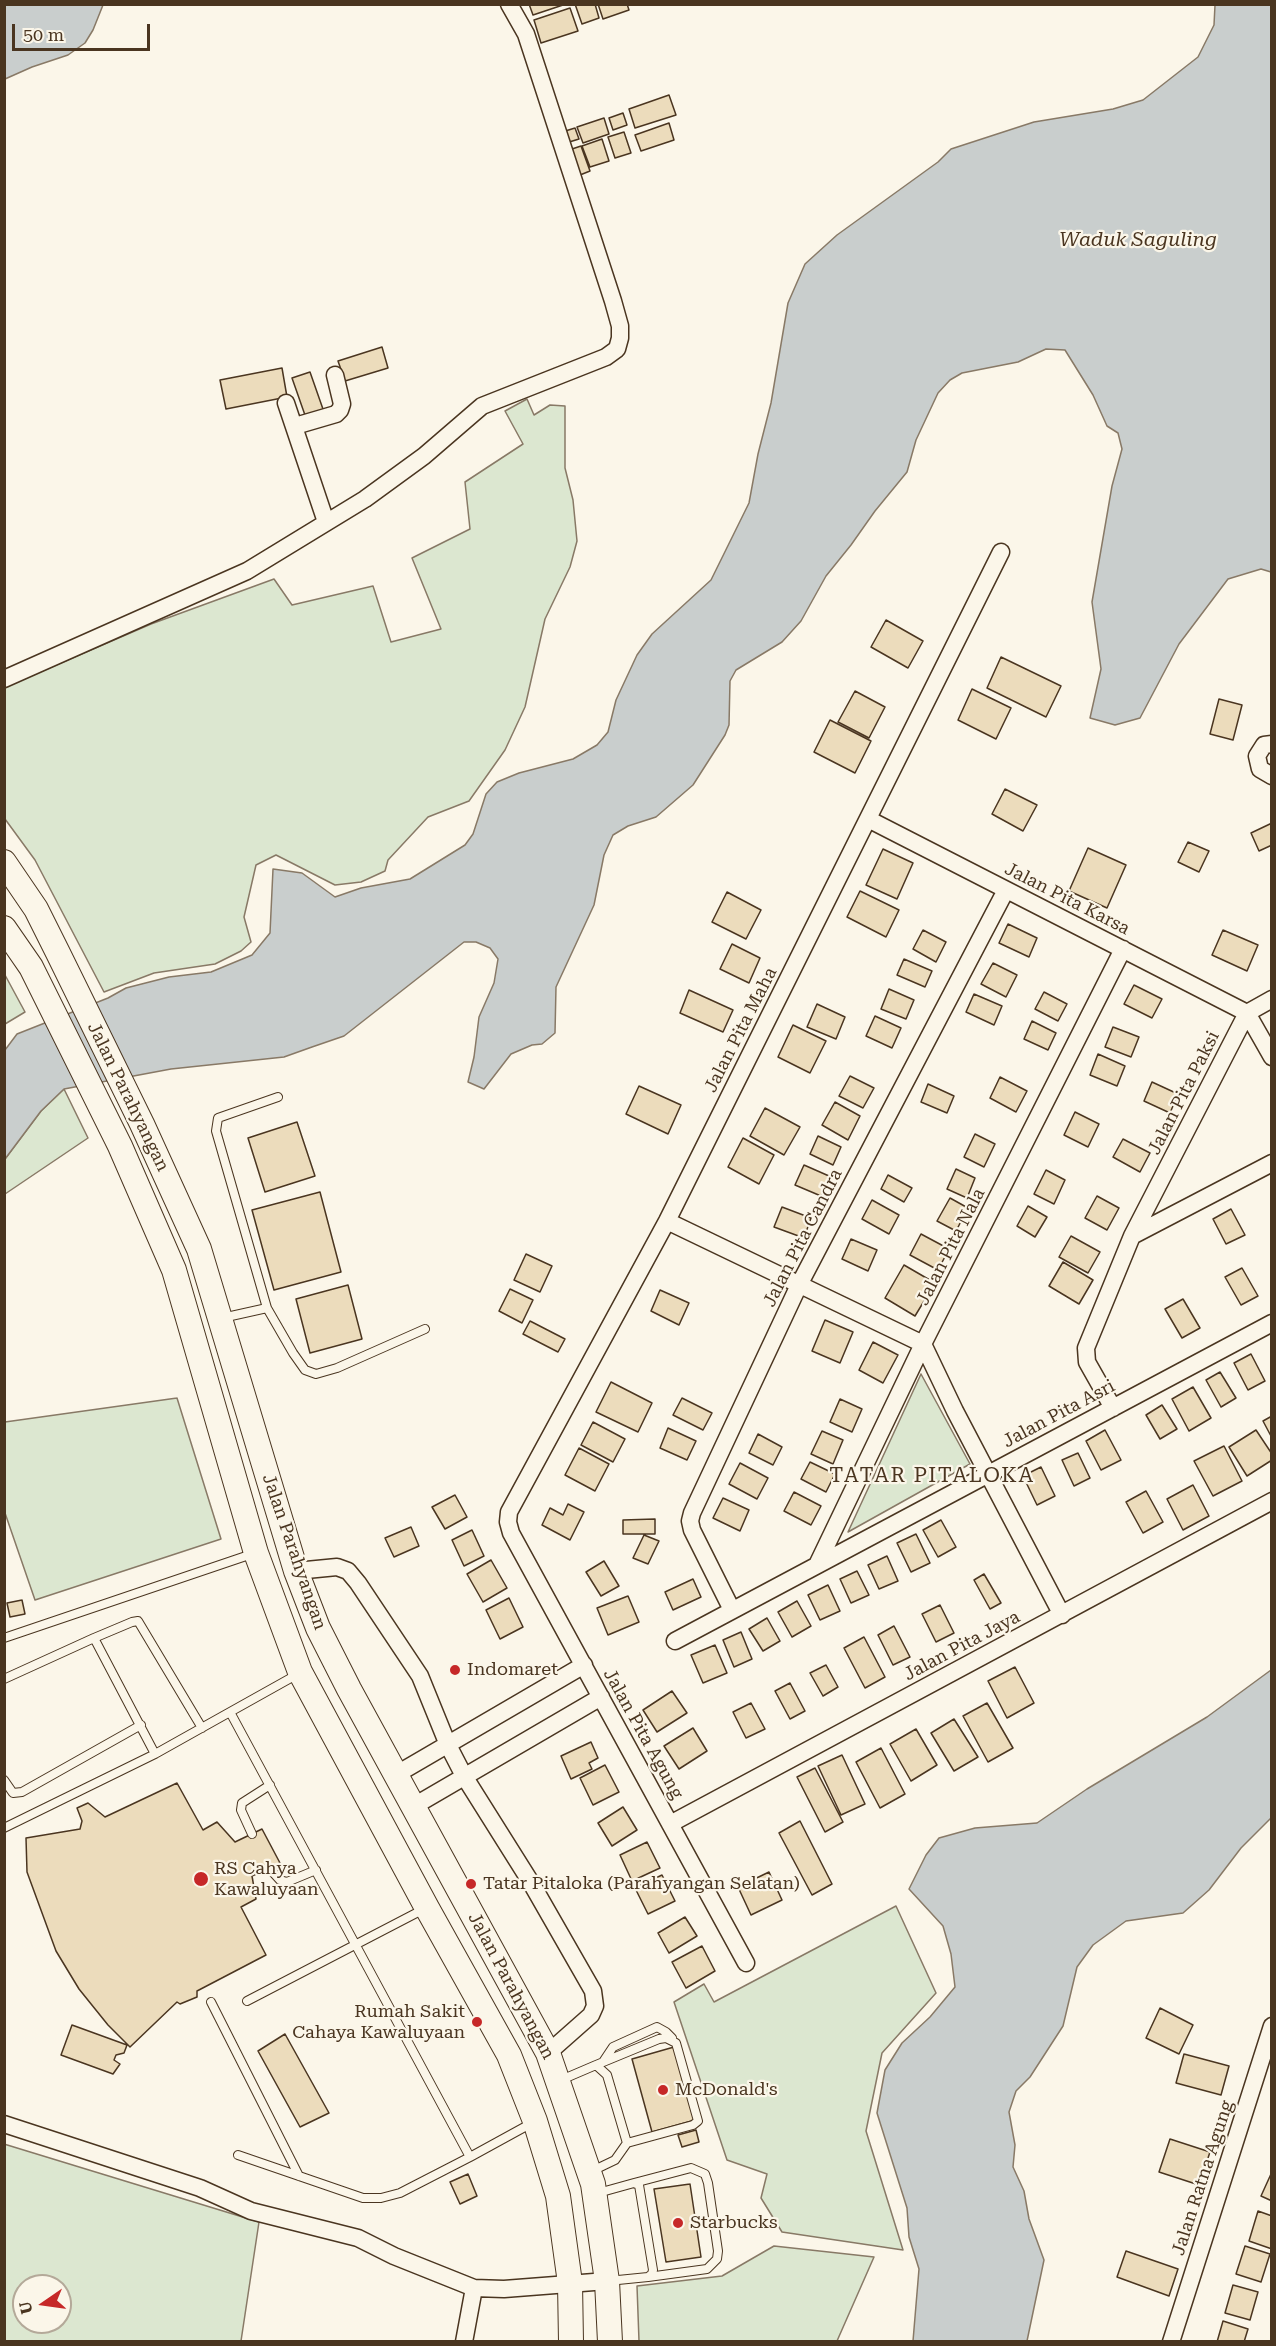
<!DOCTYPE html>
<html>
<head>
<meta charset="utf-8">
<style>
	body { margin:0 }
	#map { position:relative; width:1276px; height:2346px; overflow:hidden; background:#fbf6e9; font-family:"Roboto Serif",serif }
	canvas { display:block }
	.frame { position:absolute; inset:0; border:6px solid #4a3520; pointer-events:none }
	.north { position:absolute; left:12px; top:2274px; width:60px; height:60px; box-sizing:border-box; background:#fbf6e9; border:2px solid #b4a999; border-radius:50%; rotate:257deg; font-size:16px; font-weight:700; line-height:24px; text-align:center; color:#4a3520 }
	.north::after { content:''; display:block; margin:auto; width:21px; height:27px; background:#c62828; clip-path:polygon(50% 0,100% 100%,50% 72%,0 100%) }
	.scale { position:absolute; left:12px; top:24px; width:138px; height:27px; box-sizing:border-box; border:3px solid #4a3520; border-top:0; padding-left:8px; font-size:18px; line-height:21px; white-space:nowrap; color:#4a3520; -webkit-text-stroke:4px #fbf6e9; paint-order:stroke }
</style>
</head>
<body>
<div id="map">
<canvas width="1276" height="2346"></canvas>
<div class="frame"></div>
<div class="north">U</div>
<div class="scale">50 m</div>
</div>
<script>
const context = document.querySelector('canvas').getContext('2d');
context.lineJoin = 'round';
function paint(path, color) {
  context.fillStyle = color;
  context.fill(path, 'evenodd');
}
function shape(rows) {
  const path = new Path2D();
  for (const r of rows) {
    path.moveTo(r[0], r[1]);
    for (let i = 2; i < r.length; i += 2) path.lineTo(r[i], r[i + 1]);
  }
  return path;
}
function stroke(path, color, width, dash) {
  context.strokeStyle = color;
  context.lineWidth = width;
  context.lineCap = dash ? 'butt' : 'round';
  context.setLineDash(dash || []);
  context.stroke(path);
}
function write(font, color, halo, rows, align = 'center') {
  context.font = font + ' "Roboto Serif",serif';
  context.lineWidth = 4.5;
  context.setLineDash([]);
  context.textBaseline = 'middle';
  context.strokeStyle = halo;
  context.fillStyle = color;
  for (const [text, x, y, turn = 0] of rows) {
    context.save();
    context.translate(x, y);
    context.rotate((+turn || 0) * Math.PI / 180);
    context.textAlign = isNaN(turn) ? turn : align;
    if (halo) context.strokeText(text, 0, 0);
    context.fillText(text, 0, 0);
    context.restore();
  }
}
const green = shape([
	[527,399,534,415,550,405,565,406,565,468,573,500,577,541,570,567,545,619,525,707,505,750,469,801,428,817,388,860,385,871,361,882,335,885,276,855,256,865,244,917,251,942,241,951,215,964,154,973,104,992,35,860,5,819,5,687,151,624,274,579,292,605,373,586,391,642,441,629,412,558,470,529,465,482,523,444,505,411,527,399],
	[5,975,25,1012,5,1024,4,1024,5,975],
	[64,1089,88,1138,5,1194,5,1159,41,1111,64,1089],
	[921,1374,970,1464,848,1532,921,1374],
	[177,1398,221,1539,35,1600,5,1513,5,1422,177,1398],
	[896,1906,936,1993,882,2053,866,2131,903,2250,782,2232,761,2198,767,2174,727,2160,674,2002,704,1984,714,2002,896,1906],
	[4,2144,259,2222,241,2341,5,2341,4,2144],
	[24,2286,60,2286,60,2322,24,2322,24,2286],
	[774,2246,874,2257,837,2341,639,2341,637,2286,722,2276,774,2246]
]);
paint(green, '#dce7d0');
stroke(green, '#887966', 1.5);
const water = shape([
	[5,4,103,4,103,5,93,30,85,43,68,55,32,67,5,79,5,4],
	[1215,5,1271,5,1271,572,1261,569,1228,579,1179,644,1140,718,1115,725,1090,718,1101,669,1092,602,1112,486,1122,449,1118,433,1107,426,1093,395,1065,350,1046,349,1018,362,962,373,950,380,938,393,916,440,907,472,875,511,851,545,826,576,801,621,782,642,736,670,730,681,729,725,725,735,693,785,656,817,628,826,613,835,604,855,594,905,556,987,555,1033,542,1044,532,1045,511,1054,484,1089,468,1082,474,1057,479,1017,494,983,498,959,490,948,476,942,464,942,344,1036,312,1047,284,1057,171,1069,64,1089,41,1111,5,1159,5,1050,17,1034,108,998,126,988,169,977,211,972,252,955,270,933,273,869,302,873,335,897,361,888,410,879,465,845,473,834,486,794,497,782,519,773,573,759,597,745,608,732,616,700,637,655,652,634,711,580,749,503,758,454,771,403,788,303,805,264,837,235,938,162,951,149,1034,122,1113,109,1143,100,1198,57,1214,25,1215,5],
	[1271,1670,1271,1818,1241,1848,1209,1890,1183,1913,1126,1921,1093,1945,1077,1967,1063,2026,1030,2077,1016,2091,1009,2112,1015,2145,1013,2167,1024,2191,1029,2219,1044,2260,1027,2341,913,2341,919,2269,909,2237,907,2208,877,2113,885,2070,902,2043,930,2017,955,1987,951,1954,943,1926,909,1889,926,1855,939,1838,975,1828,1037,1823,1087,1789,1207,1717,1271,1670]
]);
paint(water, '#c9cecd');
stroke(water, '#887966', 1.5);
const building = shape([
	[529,4,566,4,533,15,529,4],
	[575,4,595,4,599,18,582,24,575,4],
	[598,4,627,4,629,10,603,19,598,4],
	[570,8,578,31,541,43,534,20,570,8],
	[669,95,676,115,635,128,629,109,669,95],
	[623,113,627,125,613,130,609,118,623,113],
	[604,118,609,134,583,143,577,127,604,118],
	[669,123,674,140,641,151,635,135,669,123],
	[575,128,579,139,566,143,562,132,575,128],
	[624,132,631,153,615,158,608,137,624,132],
	[602,139,609,161,590,167,582,146,602,139],
	[581,146,590,171,575,177,566,151,581,146],
	[382,347,388,368,345,381,338,361,382,347],
	[282,368,287,397,226,409,220,380,282,368],
	[310,372,324,412,306,418,292,378,310,372],
	[886,620,923,641,908,668,871,647,886,620],
	[1001,657,1061,686,1046,717,987,688,1001,657],
	[972,689,1011,708,996,739,958,720,972,689],
	[855,691,885,707,869,738,838,722,855,691],
	[1219,699,1242,705,1233,740,1210,734,1219,699],
	[830,720,871,741,855,773,814,752,830,720],
	[1005,789,1037,805,1023,831,992,814,1005,789],
	[1272,823,1272,845,1259,851,1251,833,1272,823],
	[1188,842,1209,851,1199,872,1178,862,1188,842],
	[1088,848,1126,865,1107,908,1069,891,1088,848],
	[883,849,913,863,897,899,866,885,883,849],
	[860,891,899,910,886,937,847,917,860,891],
	[727,892,761,910,746,939,712,922,727,892],
	[1008,924,1037,938,1029,957,999,943,1008,924],
	[923,930,946,942,936,962,913,949,923,930],
	[1223,930,1258,945,1247,971,1212,955,1223,930],
	[732,944,760,958,749,983,720,969,732,944],
	[904,959,932,971,925,987,897,975,904,959],
	[993,963,1017,975,1006,997,981,984,993,963],
	[1134,985,1162,999,1152,1018,1124,1004,1134,985],
	[889,989,914,1000,906,1019,881,1009,889,989],
	[689,990,733,1010,723,1032,680,1013,689,990],
	[1044,992,1067,1004,1058,1021,1035,1009,1044,992],
	[974,994,1002,1006,994,1025,966,1012,974,994],
	[817,1004,845,1017,836,1039,807,1027,817,1004],
	[875,1016,901,1028,892,1048,866,1036,875,1016],
	[1032,1021,1056,1033,1048,1050,1024,1039,1032,1021],
	[793,1025,826,1041,810,1073,778,1057,793,1025],
	[1113,1027,1139,1037,1131,1057,1105,1047,1113,1027],
	[1098,1054,1125,1066,1117,1086,1090,1075,1098,1054],
	[850,1076,874,1088,863,1108,839,1096,850,1076],
	[1000,1077,1027,1091,1016,1112,990,1098,1000,1077],
	[1152,1082,1178,1094,1170,1113,1144,1101,1152,1082],
	[928,1084,954,1096,947,1113,921,1102,928,1084],
	[639,1086,681,1105,668,1134,626,1114,639,1086],
	[835,1102,860,1116,848,1140,822,1125,835,1102],
	[765,1108,800,1127,784,1155,750,1136,765,1108],
	[1075,1112,1099,1124,1088,1147,1064,1135,1075,1112],
	[297,1122,315,1176,265,1192,248,1138,297,1122],
	[975,1134,995,1144,984,1167,964,1157,975,1134],
	[818,1136,841,1147,833,1165,810,1154,818,1136],
	[743,1138,774,1155,759,1184,728,1167,743,1138],
	[1123,1139,1150,1153,1140,1172,1113,1157,1123,1139],
	[804,1165,829,1176,821,1196,795,1185,804,1165],
	[956,1169,975,1178,967,1198,947,1189,956,1169],
	[1046,1170,1065,1180,1054,1204,1034,1194,1046,1170],
	[888,1175,912,1188,904,1202,881,1189,888,1175],
	[320,1192,341,1272,274,1290,252,1210,320,1192],
	[1097,1196,1119,1208,1107,1230,1085,1218,1097,1196],
	[950,1198,968,1208,956,1231,937,1221,950,1198],
	[872,1200,899,1215,889,1234,862,1219,872,1200],
	[1028,1206,1047,1217,1035,1237,1017,1226,1028,1206],
	[782,1207,811,1218,804,1238,774,1227,782,1207],
	[1231,1209,1245,1235,1226,1244,1213,1219,1231,1209],
	[921,1234,949,1249,938,1270,910,1255,921,1234],
	[1071,1236,1100,1252,1088,1273,1059,1257,1071,1236],
	[851,1239,877,1250,868,1271,842,1259,851,1239],
	[526,1254,552,1266,540,1292,514,1280,526,1254],
	[1063,1262,1093,1280,1079,1304,1049,1286,1063,1262],
	[904,1265,935,1283,915,1316,885,1298,904,1265],
	[1242,1268,1258,1296,1241,1305,1225,1277,1242,1268],
	[348,1285,362,1339,310,1353,296,1299,348,1285],
	[510,1289,533,1300,522,1323,499,1311,510,1289],
	[660,1290,689,1303,679,1325,651,1311,660,1290],
	[1183,1299,1200,1328,1182,1338,1165,1309,1183,1299],
	[825,1320,853,1332,840,1363,812,1351,825,1320],
	[530,1321,565,1339,558,1352,523,1334,530,1321],
	[873,1342,898,1355,883,1383,859,1370,873,1342],
	[1251,1354,1265,1381,1248,1390,1234,1363,1251,1354],
	[1220,1372,1236,1398,1221,1407,1206,1380,1220,1372],
	[611,1382,652,1403,638,1432,596,1412,611,1382],
	[1193,1387,1211,1418,1189,1431,1172,1399,1193,1387],
	[682,1398,712,1413,703,1430,673,1415,682,1398],
	[840,1399,862,1409,852,1432,830,1422,840,1399],
	[1162,1405,1177,1429,1160,1439,1146,1415,1162,1405],
	[1272,1416,1272,1438,1263,1421,1272,1416],
	[593,1422,625,1439,613,1462,581,1445,593,1422],
	[668,1428,696,1441,687,1460,660,1448,668,1428],
	[1105,1430,1121,1460,1101,1470,1086,1441,1105,1430],
	[1256,1430,1272,1454,1272,1460,1247,1476,1229,1447,1256,1430],
	[822,1431,843,1440,833,1464,811,1454,822,1431],
	[758,1434,782,1447,773,1465,749,1453,758,1434],
	[1224,1446,1242,1481,1213,1496,1194,1461,1224,1446],
	[579,1448,609,1464,595,1491,565,1475,579,1448],
	[1078,1453,1090,1478,1074,1486,1062,1460,1078,1453],
	[810,1462,835,1474,826,1492,801,1479,810,1462],
	[740,1463,768,1478,757,1499,729,1484,740,1463],
	[1041,1467,1055,1496,1037,1505,1023,1476,1041,1467],
	[1193,1485,1209,1516,1183,1530,1167,1499,1193,1485],
	[1146,1491,1163,1522,1143,1533,1126,1502,1146,1491],
	[794,1492,821,1506,811,1525,784,1511,794,1492],
	[455,1495,467,1517,445,1529,432,1507,455,1495],
	[723,1498,749,1510,740,1531,713,1518,723,1498],
	[568,1504,584,1512,570,1540,542,1525,550,1508,563,1515,568,1504],
	[655,1519,655,1534,623,1534,623,1520,655,1519],
	[941,1520,956,1547,938,1557,923,1530,941,1520],
	[411,1527,419,1546,394,1557,385,1538,411,1527],
	[472,1530,484,1556,464,1566,452,1540,472,1530],
	[916,1534,930,1563,911,1572,897,1543,916,1534],
	[644,1535,659,1541,648,1564,633,1558,644,1535],
	[887,1556,898,1581,879,1589,868,1565,887,1556],
	[491,1560,507,1588,483,1602,467,1574,491,1560],
	[604,1561,619,1586,601,1596,586,1572,604,1561],
	[857,1571,869,1595,851,1603,840,1579,857,1571],
	[984,1574,1001,1603,990,1609,974,1580,984,1574],
	[693,1579,701,1597,673,1610,665,1592,693,1579],
	[828,1585,840,1611,820,1620,808,1595,828,1585],
	[628,1596,639,1622,608,1635,597,1608,628,1596],
	[509,1598,523,1627,500,1639,486,1610,509,1598],
	[22,1600,25,1614,10,1617,7,1603,22,1600],
	[797,1601,811,1626,792,1637,778,1612,797,1601],
	[940,1605,954,1633,936,1642,922,1614,940,1605],
	[767,1618,780,1641,763,1651,749,1629,767,1618],
	[894,1626,910,1657,893,1665,878,1635,894,1626],
	[741,1632,752,1659,734,1667,723,1640,741,1632],
	[864,1637,885,1677,865,1688,844,1648,864,1637],
	[715,1645,727,1673,703,1683,691,1655,715,1645],
	[826,1665,838,1687,823,1696,810,1673,826,1665],
	[1015,1667,1034,1703,1007,1718,988,1681,1015,1667],
	[790,1683,805,1711,790,1719,775,1691,790,1683],
	[672,1691,687,1713,657,1732,643,1710,672,1691],
	[751,1703,765,1729,746,1738,733,1712,751,1703],
	[987,1703,1013,1748,988,1762,963,1716,987,1703],
	[954,1719,978,1757,954,1771,931,1733,954,1719],
	[693,1728,707,1751,679,1769,664,1746,693,1728],
	[916,1729,937,1765,911,1781,890,1744,916,1729],
	[591,1742,598,1758,589,1763,592,1769,571,1779,561,1756,591,1742],
	[881,1748,905,1794,880,1808,856,1762,881,1748],
	[842,1755,865,1804,841,1815,818,1766,842,1755],
	[605,1765,619,1792,593,1805,580,1778,605,1765],
	[815,1768,843,1822,825,1832,797,1777,815,1768],
	[177,1783,203,1830,217,1822,235,1842,262,1829,280,1863,252,1876,256,1899,241,1907,266,1955,197,1991,197,1997,180,2004,177,2002,130,2047,108,2025,79,1989,56,1951,27,1872,26,1838,80,1829,82,1821,77,1808,88,1803,105,1817,177,1783],
	[623,1807,637,1830,612,1846,598,1823,623,1807],
	[800,1821,832,1884,812,1895,779,1833,800,1821],
	[647,1842,660,1868,632,1881,620,1855,647,1842],
	[769,1872,782,1900,751,1915,738,1887,769,1872],
	[662,1875,675,1901,648,1914,635,1888,662,1875],
	[685,1917,697,1936,669,1953,658,1933,685,1917],
	[702,1946,715,1971,686,1988,672,1962,702,1946],
	[1160,2008,1193,2025,1179,2054,1146,2038,1160,2008],
	[72,2025,127,2045,124,2053,116,2055,114,2060,120,2064,113,2074,61,2055,72,2025],
	[285,2034,329,2113,300,2127,258,2051,285,2034],
	[674,2047,695,2120,652,2132,632,2059,674,2047],
	[1184,2054,1229,2066,1221,2095,1176,2083,1184,2054],
	[696,2130,699,2142,682,2147,678,2135,696,2130],
	[1170,2139,1210,2152,1199,2185,1159,2172,1170,2139],
	[468,2174,477,2196,460,2204,450,2182,468,2174],
	[1271,2174,1272,2174,1272,2201,1261,2196,1271,2174],
	[690,2184,701,2257,666,2262,654,2189,690,2184],
	[1258,2211,1272,2216,1272,2249,1249,2241,1258,2211],
	[1245,2246,1270,2254,1261,2282,1236,2274,1245,2246],
	[1126,2251,1178,2269,1169,2296,1117,2277,1126,2251],
	[1233,2285,1258,2292,1250,2320,1225,2313,1233,2285],
	[1223,2321,1248,2329,1244,2342,1217,2342,1223,2321]
]);
paint(building, '#ecdcbc');
stroke(building, '#4a3520', 1.5);
const lane = shape([
	[278,1097,218,1118,216,1131,267,1308,293,1353,305,1370,316,1374,337,1368,425,1329],
	[222,1318,267,1308],
	[4,1638,255,1553],
	[94,1638,155,1754],
	[298,1674,230,1712,470,2157,532,2123],
	[4,1679,94,1638,132,1622,138,1621,202,1728],
	[4,1780,13,1793,22,1792,141,1725],
	[4,1828,155,1754,230,1712],
	[252,1834,241,1810,242,1803,270,1785],
	[269,1868,280,1880,287,1882,316,1870],
	[247,2001,426,1908],
	[211,2002,299,2176],
	[603,2062,613,2047,657,2027,666,2032,672,2038],
	[596,2065,659,2039,666,2038,676,2043,698,2121,693,2125,627,2143],
	[561,2080,596,2065,607,2075,627,2143,615,2160,590,2172],
	[238,2155,363,2198,381,2198,400,2193,470,2157],
	[634,2183,691,2168,705,2174,708,2183,718,2251,717,2259,707,2269,648,2277],
	[598,2193,634,2183,639,2185,653,2270,652,2274,648,2277,608,2281]
]);
const street = shape([
	[286,403,326,522],
	[295,426,336,414,340,410,342,404,335,375],
	[4,679,247,571,365,499,424,456,482,406,606,357,617,349,620,338,620,326,613,301,526,34,509,4],
	[1272,744,1264,745,1257,756,1260,769,1272,776],
	[868,819,1247,1013],
	[1247,1013,1272,1057],
	[1247,1013,1272,999],
	[667,1221,923,1344,955,1411,1062,1615],
	[1132,1236,1272,1163],
	[1113,1408,1087,1362,1086,1348,1132,1236,1247,1013],
	[817,1565,923,1344,1123,949],
	[296,1571,337,1567,348,1571,358,1583,420,1676,448,1745,464,1776,530,1881,593,1991,595,2006,591,2015,548,2053],
	[732,1610,692,1530,690,1521,692,1513,799,1285,1006,890],
	[675,1641,1272,1323],
	[397,1774,584,1665],
	[414,1806,601,1697],
	[670,1824,1272,1501],
	[746,1963,511,1533,508,1522,509,1512,667,1221,1001,552],
	[4,2124,200,2188,251,2211,358,2238,394,2256,474,2288,504,2289,607,2281],
	[464,2342,474,2288],
	[1171,2342,1272,2026]
]);
const secondary = shape([
	[4,862,36,909,58,953,142,1124,199,1249,296,1571,318,1628,349,1689,548,2053,593,2184,607,2281,610,2342],
	[4,928,31,967,120,1146,174,1270,256,1553,300,1672,427,1908,509,2055,535,2121,558,2196,570,2283,571,2342]
]);
stroke(lane, '#4a3520', 10);
stroke(street, '#4a3520', 19);
stroke(secondary, '#4a3520', 26);
stroke(lane, '#fbf6e9', 8);
stroke(street, '#fbf6e9', 16);
stroke(secondary, '#fbf6e9', 24);
for (const [x, y, r, color] of [
	[455,1670,6,"#c62828"],
	[201,1879,8,"#c62828"],
	[471,1884,6,"#c62828"],
	[477,2022,6,"#c62828"],
	[663,2090,6,"#c62828"],
	[678,2223,6,"#c62828"]
]) {
  const dot = new Path2D();
  dot.arc(x, y, r, 0, 2 * Math.PI);
  context.fillStyle = color;
  context.fill(dot);
  stroke(dot, '#fbf6e9', 2);
}
write('18px', '#4a3520', '#fbf6e9', [
	["Jalan Pita Karsa",1067,899,27],
	["Jalan Pita Maha",741,1030,-63],
	["Jalan Pita Paksi",1184,1093,-63],
	["Jalan Parahyangan",128,1097,64],
	["Jalan Pita Candra",803,1238,-63],
	["Jalan Pita Nala",951,1247,-63],
	["Jalan Pita Asri",1059,1414,-28],
	["Jalan Parahyangan",294,1552,71],
	["Jalan Pita Jaya",962,1646,-28],
	["Jalan Pita Agung",643,1734,61],
	["Jalan Parahyangan",511,1986,62],
	["Jalan Ratna Agung",1203,2178,-72]
]);
write('18px', '#4a3520', '#fbf6e9', [
	["Indomaret",467,1670],
	["RS Cahya",214,1869],
	["Kawaluyaan",214,1890],
	["Tatar Pitaloka (Parahyangan Selatan)",483,1884],
	["Rumah Sakit",465,2012,"right"],
	["Cahaya Kawaluyaan",465,2033,"right"],
	["McDonald's",675,2090],
	["Starbucks",690,2223]
], 'left');
write('italic 20px', '#4a3520', '#fbf6e9', [
	["Waduk Saguling",1138,240]
]);
context.letterSpacing = '1.5px';
write('21px', '#4a3520', '#fbf6e9', [
	["TATAR PITALOKA",932,1476]
]);
context.letterSpacing = '0px';
</script>
</body>
</html>
